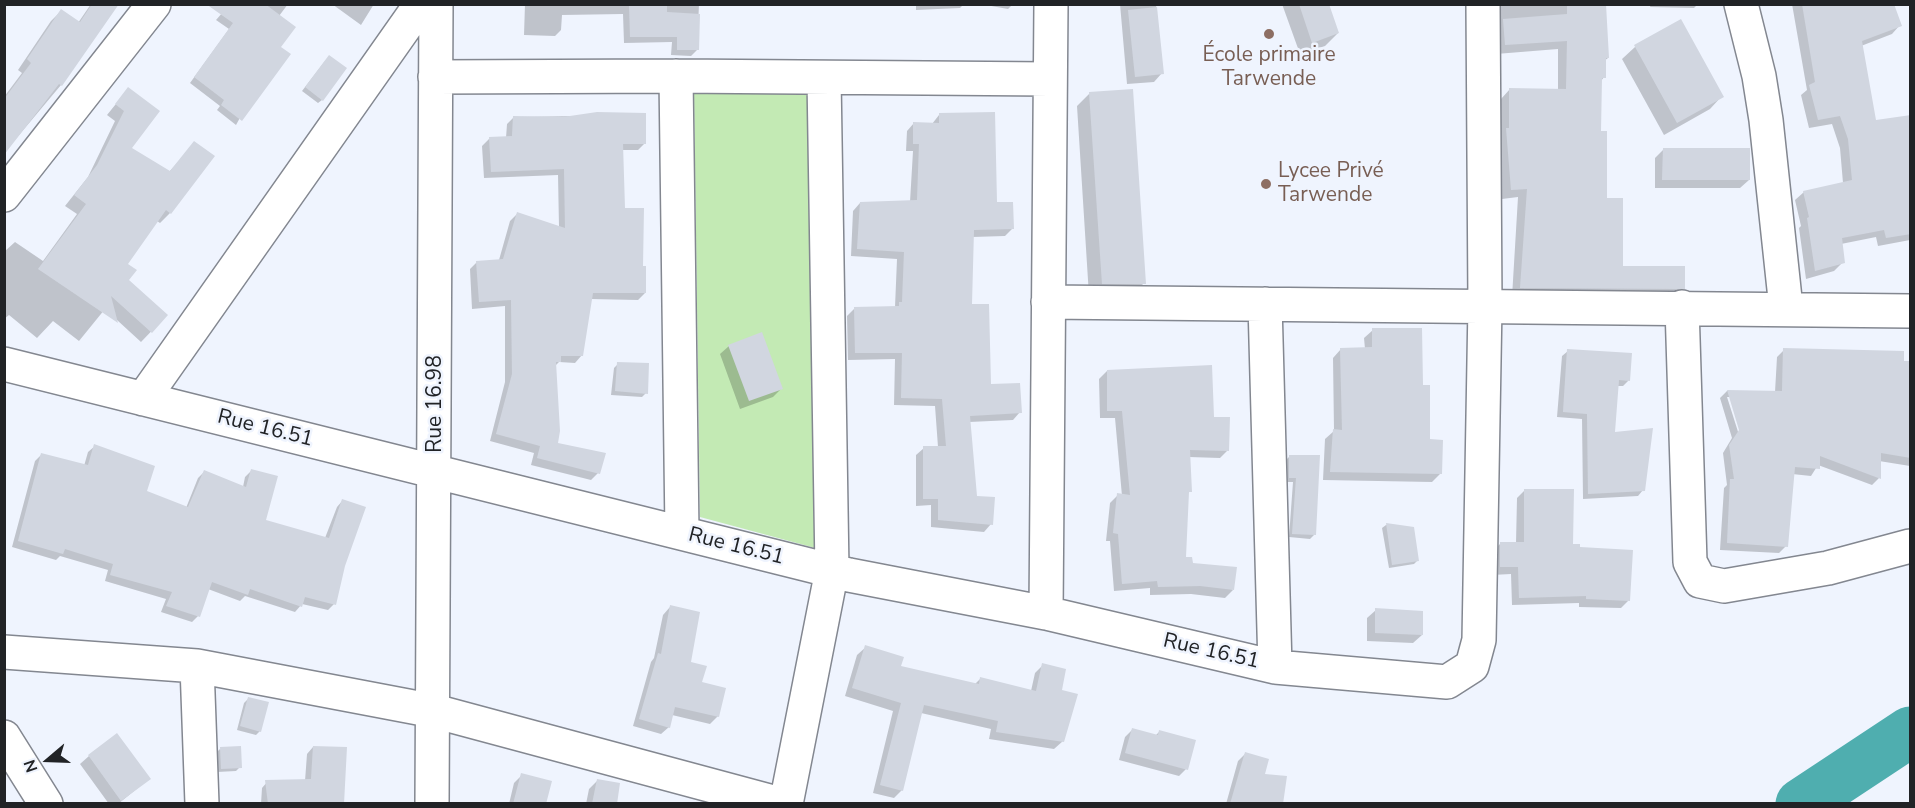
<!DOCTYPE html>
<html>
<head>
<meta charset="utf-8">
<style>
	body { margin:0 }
	#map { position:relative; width:1915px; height:808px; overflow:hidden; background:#eff4fe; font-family:"Nunito Sans",sans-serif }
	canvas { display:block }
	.frame { position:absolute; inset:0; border:6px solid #212326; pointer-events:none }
	.north { position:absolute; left:18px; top:730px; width:60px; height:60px; -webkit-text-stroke:4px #eff4fe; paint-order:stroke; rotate:251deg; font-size:16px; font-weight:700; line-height:24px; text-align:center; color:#212326 }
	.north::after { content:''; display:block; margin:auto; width:21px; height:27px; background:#212326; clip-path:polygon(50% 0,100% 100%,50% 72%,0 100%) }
</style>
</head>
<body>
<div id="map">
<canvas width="1915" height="808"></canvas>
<div class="frame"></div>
<div class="north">N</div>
</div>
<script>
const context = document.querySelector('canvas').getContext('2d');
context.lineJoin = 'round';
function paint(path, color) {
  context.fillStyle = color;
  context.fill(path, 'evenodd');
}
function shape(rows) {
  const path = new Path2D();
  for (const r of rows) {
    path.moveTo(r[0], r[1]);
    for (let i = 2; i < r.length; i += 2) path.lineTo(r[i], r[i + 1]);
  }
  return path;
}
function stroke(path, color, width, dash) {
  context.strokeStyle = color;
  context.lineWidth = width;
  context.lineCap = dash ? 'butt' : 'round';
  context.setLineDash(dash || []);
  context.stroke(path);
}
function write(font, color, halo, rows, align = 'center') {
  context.font = font + ' "Nunito Sans",sans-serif';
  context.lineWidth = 5;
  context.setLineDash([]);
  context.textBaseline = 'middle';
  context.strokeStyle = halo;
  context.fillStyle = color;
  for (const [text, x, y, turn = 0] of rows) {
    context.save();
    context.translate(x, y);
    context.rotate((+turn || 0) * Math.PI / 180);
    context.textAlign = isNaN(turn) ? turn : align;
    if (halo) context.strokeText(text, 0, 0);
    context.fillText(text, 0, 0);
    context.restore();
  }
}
paint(shape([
	[811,91,819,549,700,517,694,93]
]), '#c3eab4');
paint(shape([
	[91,4,118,4,61,85,4,153,4,97,22,73,18,70,51,21,61,11,78,23],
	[230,4,288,4,279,16,279,47,236,125,217,110,220,106,190,83,229,29,216,20],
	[332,4,374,4,361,25],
	[525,4,699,4,697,50,691,56,671,55,672,42,624,43,623,14,562,15,561,30,555,36,524,35],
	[916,4,964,4,960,8,916,10],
	[980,4,1013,4,1008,9],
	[1120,4,1156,4,1162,73,1154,82,1127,84],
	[1282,4,1327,4,1338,33,1325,46,1300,54],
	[1496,4,1604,4,1608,58,1604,61,1604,77,1601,81,1600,132,1605,200,1622,268,1683,288,1674,298,1512,297,1518,197,1502,199,1497,139,1500,136,1501,99,1510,89,1558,90,1558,49,1496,54],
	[1651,4,1698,4,1694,8,1650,7],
	[1792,4,1892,4,1900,25,1892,34,1861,46,1875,122,1910,117,1910,240,1878,246,1876,237,1841,244,1843,262,1834,271,1806,279,1799,228,1801,226,1795,200,1804,192,1843,183,1840,148,1832,124,1809,128,1801,95,1807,90],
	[1681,21,1722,96,1710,109,1664,135,1622,59,1635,47],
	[325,61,322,100,318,103,302,91],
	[128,89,130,149,169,172,195,143,170,213,160,223,157,221,126,264,127,280,166,316,141,342,105,309,79,341,53,321,37,338,9,315,4,319,4,252,15,242,43,261,77,214,65,206,88,177,115,121,107,115],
	[1090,93,1144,283,1131,296,1089,296,1077,106],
	[645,115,645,143,638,150,622,150,624,209,642,268,645,293,638,300,590,299,582,355,575,363,559,362,555,366,556,444,598,473,591,480,531,465,534,453,490,441,505,382,505,306,472,309,470,269,477,262,499,260,510,221,517,214,559,227,558,175,484,178,482,146,489,139,506,138,507,124,514,117],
	[939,115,1013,228,1005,236,972,237,970,305,989,386,1020,412,1013,420,969,422,975,497,991,524,984,532,931,527,931,505,916,506,916,455,924,448,938,447,935,406,894,405,895,359,848,360,847,316,855,308,895,307,897,259,851,256,853,211,860,203,910,202,913,151,906,151,907,131,914,123,932,124],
	[1663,150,1749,180,1740,188,1655,188,1655,158],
	[1373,330,1422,386,1428,440,1440,474,1432,482,1323,480,1325,439,1334,431,1333,358,1341,349,1365,349,1364,338],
	[729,346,781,389,773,397,740,409,720,354],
	[1784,350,1910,369,1910,466,1879,461,1879,478,1872,485,1818,465,1811,476,1792,474,1786,546,1779,553,1720,550,1724,488,1727,485,1723,453,1732,438,1720,398,1727,391,1775,392,1777,357],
	[1727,397,1730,397,1743,437,1740,438],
	[1568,351,1629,380,1623,386,1617,386,1614,433,1643,490,1638,496,1583,499,1582,419,1557,417,1562,356],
	[618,364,646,393,642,397,611,395,614,368],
	[1107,371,1213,418,1228,450,1220,458,1189,457,1190,491,1187,495,1185,558,1233,590,1225,598,1191,594,1150,595,1150,588,1114,591,1110,541,1106,541,1110,503,1118,495,1122,496,1115,418,1100,418,1099,379],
	[95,446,145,492,186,508,198,478,205,471,243,487,245,477,251,471,264,521,325,538,337,507,343,500,343,565,334,604,328,610,302,604,295,612,245,596,240,601,208,589,198,616,192,622,161,612,166,599,105,581,108,570,60,556,56,560,12,547,35,461,41,455,84,466,88,452],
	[1290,456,1314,535,1310,539,1289,537,1293,482,1285,482,1286,460],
	[1525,490,1572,545,1579,548,1629,600,1621,608,1579,607,1579,603,1512,605,1511,574,1492,575,1492,552,1500,544,1516,543,1517,498],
	[1386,525,1413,528,1418,560,1414,564,1389,568,1382,528],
	[670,607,689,663,718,716,710,724,672,715,669,727,661,734,633,726,651,662,654,658,663,615],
	[1376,610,1422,635,1413,643,1367,641,1367,618],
	[866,647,899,667,974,685,981,678,1031,691,1035,673,1043,665,1060,691,1063,741,1054,749,989,739,991,729,921,713,902,790,894,798,873,793,893,711,845,696,857,655],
	[248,699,260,731,256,735,237,730,244,703],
	[1132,730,1155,736,1160,731,1186,769,1179,776,1119,760,1125,737],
	[313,747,342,804,261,804,262,788,268,781,305,781,307,754],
	[220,749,240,767,236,771,217,772,216,753],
	[1245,754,1282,804,1226,804,1238,761],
	[89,756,149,779,118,804,109,804,80,764],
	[522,775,544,804,509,804,514,783],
	[598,780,615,804,586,804,589,789]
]), '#0003');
stroke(shape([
	[1801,804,1910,732]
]), '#4faeaf', 51);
paint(shape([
	[92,4,119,4,62,86,59,84,4,155,4,99,31,63,27,59,61,9,80,22],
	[206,4,265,4,296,27,281,47,291,54,242,121,221,105,224,100,194,77,233,23],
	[629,4,667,4,667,12,700,14,699,50,677,50,677,37,630,37],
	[1299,4,1329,4,1339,33,1312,43],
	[1606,4,1609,58,1606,58,1606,78,1602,78,1601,131,1607,131,1607,198,1623,198,1623,266,1685,266,1685,289,1520,288,1527,189,1511,190,1506,128,1509,128,1509,88,1566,89,1567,41,1505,45,1503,19,1567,14,1567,5],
	[1802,4,1894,4,1902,26,1862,41,1876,120,1911,115,1911,234,1886,238,1884,230,1842,238,1845,263,1815,271,1807,218,1809,217,1803,191,1852,180,1848,139,1840,116,1818,120,1809,85,1815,82],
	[1157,7,1164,74,1135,77,1128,10],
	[1681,19,1724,97,1677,123,1634,45],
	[329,55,347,68,323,101,305,87],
	[128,87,160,111,132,148,170,171,194,141,215,156,171,214,166,210,128,264,137,270,129,280,168,315,152,333,111,296,118,323,38,269,86,204,74,195,97,165,124,111,115,104],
	[1133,89,1146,284,1102,284,1089,92],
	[597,112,646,113,646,144,623,144,625,208,644,208,643,266,646,266,646,293,593,293,583,356,561,356,561,362,556,362,560,431,558,443,606,453,600,474,537,458,540,446,496,434,512,374,511,300,479,302,476,261,503,259,517,212,565,228,564,169,491,172,489,137,512,136,513,116,563,117],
	[995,112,997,202,1013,202,1014,229,974,230,972,304,989,304,991,384,1020,383,1022,413,970,416,977,496,995,497,993,525,938,520,938,499,923,499,923,446,946,446,942,399,901,398,902,353,855,353,854,307,899,306,899,302,902,302,904,252,857,249,860,202,917,200,919,144,913,144,913,122,939,123,939,113],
	[1663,148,1750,148,1750,180,1662,180],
	[1372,328,1422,328,1423,385,1430,385,1430,439,1443,440,1442,474,1330,472,1333,429,1342,430,1340,348,1372,347],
	[762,332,783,389,749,401,728,345],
	[1783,348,1904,351,1904,361,1911,361,1911,458,1881,453,1881,479,1820,456,1820,469,1795,467,1788,547,1727,543,1730,479,1734,479,1729,445,1739,430,1727,390,1782,391],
	[1567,349,1632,353,1630,381,1619,380,1615,432,1653,428,1645,491,1588,494,1587,414,1563,412],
	[617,362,649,363,648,394,615,391],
	[1212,365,1214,417,1230,417,1229,451,1190,450,1192,492,1189,492,1186,557,1192,557,1193,563,1237,567,1234,590,1200,586,1158,587,1157,581,1122,584,1118,534,1113,533,1117,493,1130,495,1122,411,1107,411,1107,370],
	[94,444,155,466,147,491,188,507,204,470,246,487,251,469,278,476,266,520,329,538,342,499,366,507,345,566,336,605,305,597,302,607,250,589,248,595,212,582,200,617,166,606,172,592,110,575,113,564,65,549,63,554,18,541,41,453,88,465],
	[1289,455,1320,455,1316,535,1292,534,1296,478,1289,478],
	[1524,489,1574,489,1573,544,1580,544,1580,547,1633,550,1630,601,1586,599,1586,596,1519,598,1518,567,1500,567,1500,542,1524,542],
	[1386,523,1414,527,1419,561,1392,565],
	[670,605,700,612,691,662,707,666,702,682,726,688,719,717,675,707,670,728,639,719,658,653,661,654],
	[1375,608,1423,611,1423,635,1375,633],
	[865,645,904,657,901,666,979,684,980,677,1036,691,1042,663,1066,669,1062,690,1078,694,1064,742,996,732,998,721,924,705,903,791,880,785,901,703,852,688],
	[248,697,269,702,261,732,240,726],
	[1132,728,1158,735,1159,730,1196,740,1188,770,1125,753],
	[117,733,151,779,121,801,88,755],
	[241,746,242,768,221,769,220,747],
	[313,746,347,747,344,804,268,804,265,780,311,779],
	[1245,752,1269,759,1265,774,1287,776,1283,804,1230,804],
	[521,773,552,781,546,804,513,804],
	[597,779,620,783,617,804,592,804]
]), '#d1d6e0');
const minor = shape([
	[1741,4,1759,76,1766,120,1786,308],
	[676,76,682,533],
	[435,77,676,76,1050,79],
	[4,195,154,4],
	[1048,302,1910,311],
	[1265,304,1275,667],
	[1682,307,1690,562,1700,581,1724,586,1828,568,1910,546],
	[4,364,849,575,1046,613,1275,667,1447,682,1472,666,1479,640,1485,305,1483,4],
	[143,399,421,4],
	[1046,613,1051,4],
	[4,652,197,666,434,711,780,804],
	[197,666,202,804],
	[4,737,46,804],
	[432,804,436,4],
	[786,804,832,570,824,78]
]);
stroke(minor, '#838790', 36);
stroke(minor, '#fff', 33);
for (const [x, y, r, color] of [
	[1269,34,6,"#8d6e63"],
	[1266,184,6,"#8d6e63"]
]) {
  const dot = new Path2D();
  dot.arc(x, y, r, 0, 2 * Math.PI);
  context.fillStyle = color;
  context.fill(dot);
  stroke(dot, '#eff4fe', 2);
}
write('21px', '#785e54', '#eff4fe', [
	["École primaire",1269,56],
	["Tarwende",1269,80],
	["Lycee Privé",1278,172,"left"],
	["Tarwende",1278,196,"left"]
]);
write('21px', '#212326', '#eff4fe', [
	["Rue 16.98",436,404,-90],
	["Rue 16.51",265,429,14],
	["Rue 16.51",736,547,14],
	["Rue 16.51",1211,652,13]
]);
</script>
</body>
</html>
